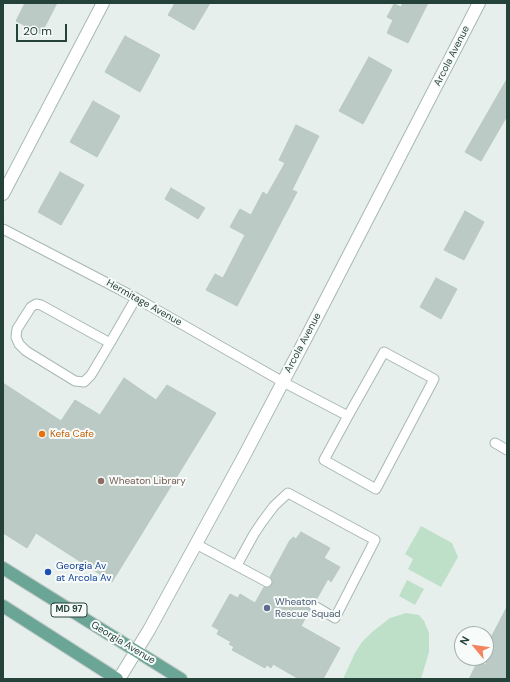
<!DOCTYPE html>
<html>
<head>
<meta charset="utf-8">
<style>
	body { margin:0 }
	#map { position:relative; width:510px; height:682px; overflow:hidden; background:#e6efeb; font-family:"DM Sans",sans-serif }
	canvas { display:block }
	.frame { position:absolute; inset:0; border:4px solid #24423a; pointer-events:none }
	.north { position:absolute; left:454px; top:626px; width:40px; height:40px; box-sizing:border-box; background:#f7fbf9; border:1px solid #a3b1ad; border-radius:50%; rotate:299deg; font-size:11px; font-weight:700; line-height:16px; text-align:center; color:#24423a }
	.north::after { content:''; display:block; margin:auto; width:14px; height:18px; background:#f4845f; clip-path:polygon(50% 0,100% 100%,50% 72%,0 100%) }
	.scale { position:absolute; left:16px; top:24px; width:51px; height:18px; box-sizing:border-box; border:2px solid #24423a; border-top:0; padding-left:5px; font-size:12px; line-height:14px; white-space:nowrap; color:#24423a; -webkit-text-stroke:3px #f7fbf9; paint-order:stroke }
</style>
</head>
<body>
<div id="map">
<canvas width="510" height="682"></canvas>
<div class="frame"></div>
<div class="north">N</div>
<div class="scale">20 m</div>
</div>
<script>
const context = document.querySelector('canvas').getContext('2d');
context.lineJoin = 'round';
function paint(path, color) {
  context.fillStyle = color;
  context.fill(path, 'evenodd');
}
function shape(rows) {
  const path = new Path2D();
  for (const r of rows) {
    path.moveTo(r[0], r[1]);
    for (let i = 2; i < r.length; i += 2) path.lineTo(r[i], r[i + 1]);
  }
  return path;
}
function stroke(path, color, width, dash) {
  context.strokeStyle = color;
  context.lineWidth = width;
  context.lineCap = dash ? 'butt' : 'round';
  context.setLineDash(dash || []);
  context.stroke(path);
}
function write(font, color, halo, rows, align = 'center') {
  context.font = font + ' "DM Sans",sans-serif';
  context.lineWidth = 4;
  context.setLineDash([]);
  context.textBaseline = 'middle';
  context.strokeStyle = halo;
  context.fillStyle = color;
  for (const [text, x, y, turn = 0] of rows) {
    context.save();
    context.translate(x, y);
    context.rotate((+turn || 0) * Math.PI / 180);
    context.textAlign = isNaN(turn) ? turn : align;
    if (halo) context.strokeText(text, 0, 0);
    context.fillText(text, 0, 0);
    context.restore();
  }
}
paint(shape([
	[421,526,452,543,458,557,441,587,408,569,413,559,405,554],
	[407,580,424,589,415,605,399,596],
	[406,613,419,615,424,621,429,633,429,652,421,679,343,679,355,653,362,642,372,632,390,618]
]), '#bfe0c8');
const building = shape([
	[25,3,57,3,41,34,16,21,25,3],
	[175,3,210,3,194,30,168,15,175,3],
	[403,3,428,3,408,43,387,33,393,20,387,17,394,4,401,7,403,3],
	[125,36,160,55,140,92,105,72,125,36],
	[369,57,392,70,363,124,339,111,369,57],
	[507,79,507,116,481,161,465,152,507,79],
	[93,101,120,116,97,157,70,142,93,101],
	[296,125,319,136,292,190,297,192,237,306,206,290,215,274,223,278,245,235,230,227,240,209,251,215,263,192,267,195,285,163,279,160,296,125],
	[60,172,84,185,61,225,38,212,60,172],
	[171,188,205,208,198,219,165,199,171,188],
	[465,211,484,222,464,260,444,250,465,211],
	[436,278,457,289,441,319,420,307,436,278],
	[124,378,156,400,167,385,216,413,112,582,36,533,27,548,3,533,3,383,61,421,75,400,100,415,124,378],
	[301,532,330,548,324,558,340,567,331,582,328,579,316,600,313,599,308,602,307,605,310,610,301,626,340,648,323,679,299,679,273,664,271,668,267,665,265,668,232,650,234,647,229,644,231,642,217,634,219,630,212,626,230,594,238,598,240,594,255,603,264,587,270,587,273,581,270,577,290,540,291,540,293,537,296,539,301,532],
	[507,607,507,679,469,679,478,661,486,665,486,647,507,607]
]);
paint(building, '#bbcac4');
stroke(building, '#b8c9c2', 1);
const service = shape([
	[3,229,136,298,283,382,348,416,384,352,434,379,376,489,324,460,348,416],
	[110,343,91,375,84,382,75,381,26,351,19,344,16,337,17,329,31,307,36,304,41,305,110,343,136,298],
	[495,443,507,450],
	[196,544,267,582],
	[237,565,254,534,262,522,274,506,288,493,375,540,335,618,313,605]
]);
const minor = shape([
	[3,194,103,3]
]);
const tertiary = shape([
	[119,679,149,630,243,458,307,336,479,3]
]);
const primary = shape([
	[3,568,181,679],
	[3,606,117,679]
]);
stroke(service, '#a8b8b2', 11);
stroke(minor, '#a8b8b2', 14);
stroke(tertiary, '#a8b8b2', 14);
stroke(primary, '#c2cac8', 14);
stroke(service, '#fff', 9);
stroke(minor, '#fff', 12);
stroke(tertiary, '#fff', 12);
stroke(primary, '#6aa596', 12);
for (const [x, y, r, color] of [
	[42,434,4,"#e8710a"],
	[101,481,4,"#8d6e63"],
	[48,572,4,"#1a4fb4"],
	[267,608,4,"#5c6f8a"]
]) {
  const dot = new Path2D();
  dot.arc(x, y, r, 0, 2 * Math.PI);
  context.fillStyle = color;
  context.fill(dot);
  stroke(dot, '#f7fbf9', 1.5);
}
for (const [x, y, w] of [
	[69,610,36]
]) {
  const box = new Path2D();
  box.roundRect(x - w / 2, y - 7, w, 14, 3);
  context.fillStyle = '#f7fbf9';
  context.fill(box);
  stroke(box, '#24423a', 1);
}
write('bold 9px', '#24423a', null, [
	["MD 97",69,610]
]);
write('10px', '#24423a', '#f7fbf9', [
	["Arcola Avenue",452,56,-63],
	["Hermitage Avenue",144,303,29],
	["Arcola Avenue",303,343,-62],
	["Georgia Avenue",123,643,31]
]);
write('10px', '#c56008', '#f7fbf9', [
	["Kefa Cafe",50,434]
], 'left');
write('10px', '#785e54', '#f7fbf9', [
	["Wheaton Library",109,481]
], 'left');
write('10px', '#164399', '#f7fbf9', [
	["Georgia Av",56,566],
	["at Arcola Av",56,578]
], 'left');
write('10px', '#4e5e75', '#f7fbf9', [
	["Wheaton",275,602],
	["Rescue Squad",275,614]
], 'left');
</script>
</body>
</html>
